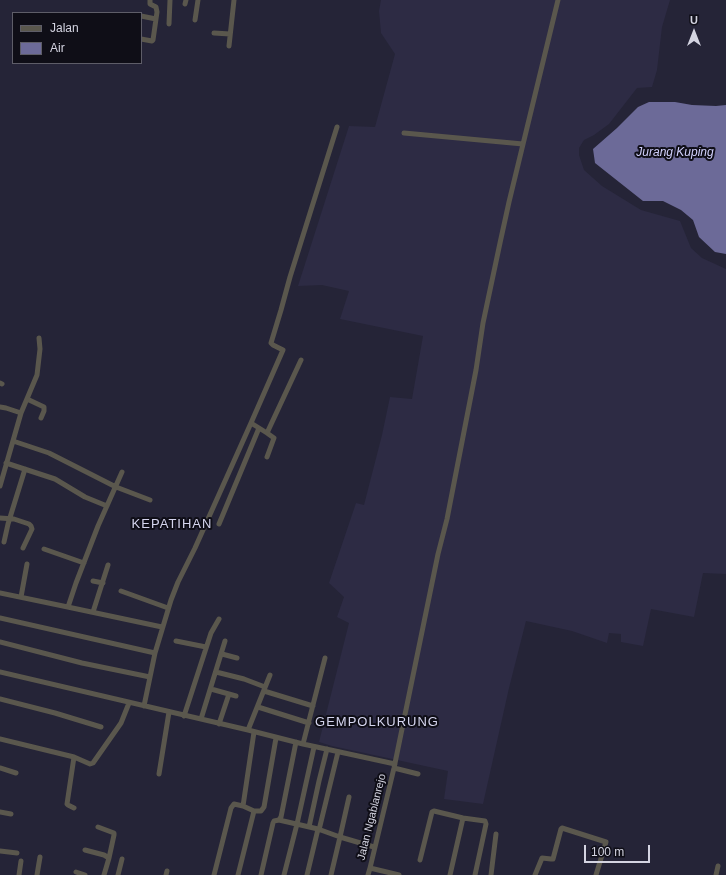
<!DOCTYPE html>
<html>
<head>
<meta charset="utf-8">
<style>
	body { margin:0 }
	#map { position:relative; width:726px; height:875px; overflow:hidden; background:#252437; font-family:Arial,sans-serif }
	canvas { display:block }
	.legend { position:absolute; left:12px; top:12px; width:130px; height:52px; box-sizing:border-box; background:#0f0e17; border:1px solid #5e5d68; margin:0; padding:5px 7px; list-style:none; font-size:12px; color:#d4d4e1 }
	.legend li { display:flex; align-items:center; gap:8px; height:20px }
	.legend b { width:20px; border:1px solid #5e5d68 }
	.north { position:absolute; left:674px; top:12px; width:40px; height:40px; -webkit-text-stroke:3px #0f0e17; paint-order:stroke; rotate:0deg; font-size:11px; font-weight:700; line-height:16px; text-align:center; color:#d4d4e1 }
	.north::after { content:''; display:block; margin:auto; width:14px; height:18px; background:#d4d4e1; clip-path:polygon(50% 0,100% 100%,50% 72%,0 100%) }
	.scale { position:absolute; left:584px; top:845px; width:66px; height:18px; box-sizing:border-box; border:2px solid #d4d4e1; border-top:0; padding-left:5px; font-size:12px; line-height:14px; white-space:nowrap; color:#d4d4e1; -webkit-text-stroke:3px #0f0e17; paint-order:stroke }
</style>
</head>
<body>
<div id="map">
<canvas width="726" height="875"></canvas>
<ul class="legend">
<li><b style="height:5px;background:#5a574d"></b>Jalan</li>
<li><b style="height:11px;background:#6c6a98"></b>Air</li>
</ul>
<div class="north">U</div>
<div class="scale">100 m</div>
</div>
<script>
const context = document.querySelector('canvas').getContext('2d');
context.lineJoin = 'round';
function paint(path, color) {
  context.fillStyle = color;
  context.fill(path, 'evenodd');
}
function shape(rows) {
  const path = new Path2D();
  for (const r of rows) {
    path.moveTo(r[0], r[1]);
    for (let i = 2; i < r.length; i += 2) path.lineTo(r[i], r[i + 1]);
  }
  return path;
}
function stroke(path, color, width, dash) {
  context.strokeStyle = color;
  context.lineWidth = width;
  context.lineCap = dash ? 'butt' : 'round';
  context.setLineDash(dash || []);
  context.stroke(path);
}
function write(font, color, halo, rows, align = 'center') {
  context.font = font + ' Arial,sans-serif';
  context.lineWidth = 4;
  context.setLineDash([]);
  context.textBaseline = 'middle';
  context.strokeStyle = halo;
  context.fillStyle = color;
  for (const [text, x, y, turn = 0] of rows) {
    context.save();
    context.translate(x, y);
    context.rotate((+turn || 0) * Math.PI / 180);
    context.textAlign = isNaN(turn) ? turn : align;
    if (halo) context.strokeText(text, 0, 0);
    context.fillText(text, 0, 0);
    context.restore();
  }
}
paint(shape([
	[381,0,670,0,662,27,657,70,652,87,637,88,609,124,594,135,584,140,579,148,579,155,584,170,602,186,641,210,680,221,691,248,702,258,726,269,726,574,703,573,694,617,651,609,643,646,621,642,621,634,609,633,607,643,572,631,526,621,509,688,483,804,444,799,448,771,332,746,319,742,349,623,337,617,344,597,329,583,356,503,364,505,382,435,390,397,412,399,423,336,340,319,349,291,322,285,298,286,349,126,375,127,395,54,381,33,379,11]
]), '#2d2b44');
paint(shape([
	[649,102,675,102,692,105,716,106,726,105,726,254,715,252,699,237,693,220,681,210,663,201,643,201,595,163,593,149,617,128,638,107]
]), '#6c6a98');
stroke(shape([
	[185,4,186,0],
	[141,16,156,19],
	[195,20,198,0],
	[169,24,170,0],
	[214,33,230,34],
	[141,39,152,41,153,40,157,12,156,7,150,4,150,0],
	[229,46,234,0],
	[404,133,523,144],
	[0,383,2,384],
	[27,399,44,407,44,411,41,418],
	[0,407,6,408,21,413],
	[251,423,283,350,273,345,271,343,281,310,290,277,337,127],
	[13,441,49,453,116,487,150,500],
	[267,457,274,438,267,433],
	[6,463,55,479,85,497,107,506],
	[0,486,21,413,37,375,40,349,39,338],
	[0,518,14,519,29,524,31,526,32,529,23,548],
	[219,524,259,428],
	[4,542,8,524,25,469],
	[44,549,84,563],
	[93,581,103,583],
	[121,591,168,608],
	[0,593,63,606,162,627],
	[21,597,27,564],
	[68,607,76,583,98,526,122,472],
	[93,612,108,565],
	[0,618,155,653],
	[176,641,206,647],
	[0,642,82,663,150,677],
	[222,654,237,658],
	[0,672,248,730,303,744,395,764],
	[216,672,244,679,265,687],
	[211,689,236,696],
	[264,691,313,706],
	[0,699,55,713,101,727],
	[144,706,155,653,171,600,178,582,195,548,251,423,267,433,301,360],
	[258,707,309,723],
	[184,716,211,633,219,619],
	[201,719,225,641],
	[219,724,229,694],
	[248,730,270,675],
	[0,739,74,757,67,804,68,805,74,808],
	[303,744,325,658],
	[74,757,90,764,93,763,121,723,129,703],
	[0,768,16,773],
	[394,768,418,774],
	[159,774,169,712],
	[243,806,254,811],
	[0,812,11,814],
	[279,820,318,829,307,875],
	[98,827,114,833,114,835,109,858],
	[309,827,319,781,327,749],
	[318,829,340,837,349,797],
	[319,830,338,752],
	[85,850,104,855,109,858,104,875],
	[0,851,17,853],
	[420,860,432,812,434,811,463,818,485,821,486,824,475,875],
	[76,872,85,875],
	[19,875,21,861],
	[37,875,40,857],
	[118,875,122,859],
	[166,875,167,871],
	[214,875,231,808,234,804,243,806,254,732],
	[238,875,254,811,261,811,264,807,276,738],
	[261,875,273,823,274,821,279,820,281,817,296,742],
	[284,875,297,824,314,747],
	[331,875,340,837,374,847],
	[368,875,370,868],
	[399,875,370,868,394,768,438,554,447,519,476,370,483,323,500,243,509,202,558,0],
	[450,875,463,818],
	[491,875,496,834],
	[535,875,542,858,551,859,553,859,561,829,562,828,606,842,596,875],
	[716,875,718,866]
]), '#5a574d', 5);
write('11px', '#d4d4e1', '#0f0e17', [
	["Jalan Ngablanrejo",372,817,-76]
]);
write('italic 12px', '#d1d0fc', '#0f0e17', [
	["Jurang Kuping",675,153]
]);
context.letterSpacing = '1px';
write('13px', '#d5d5ee', '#0f0e17', [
	["KEPATIHAN",172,524],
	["GEMPOLKURUNG",377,722]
]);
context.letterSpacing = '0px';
</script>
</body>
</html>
